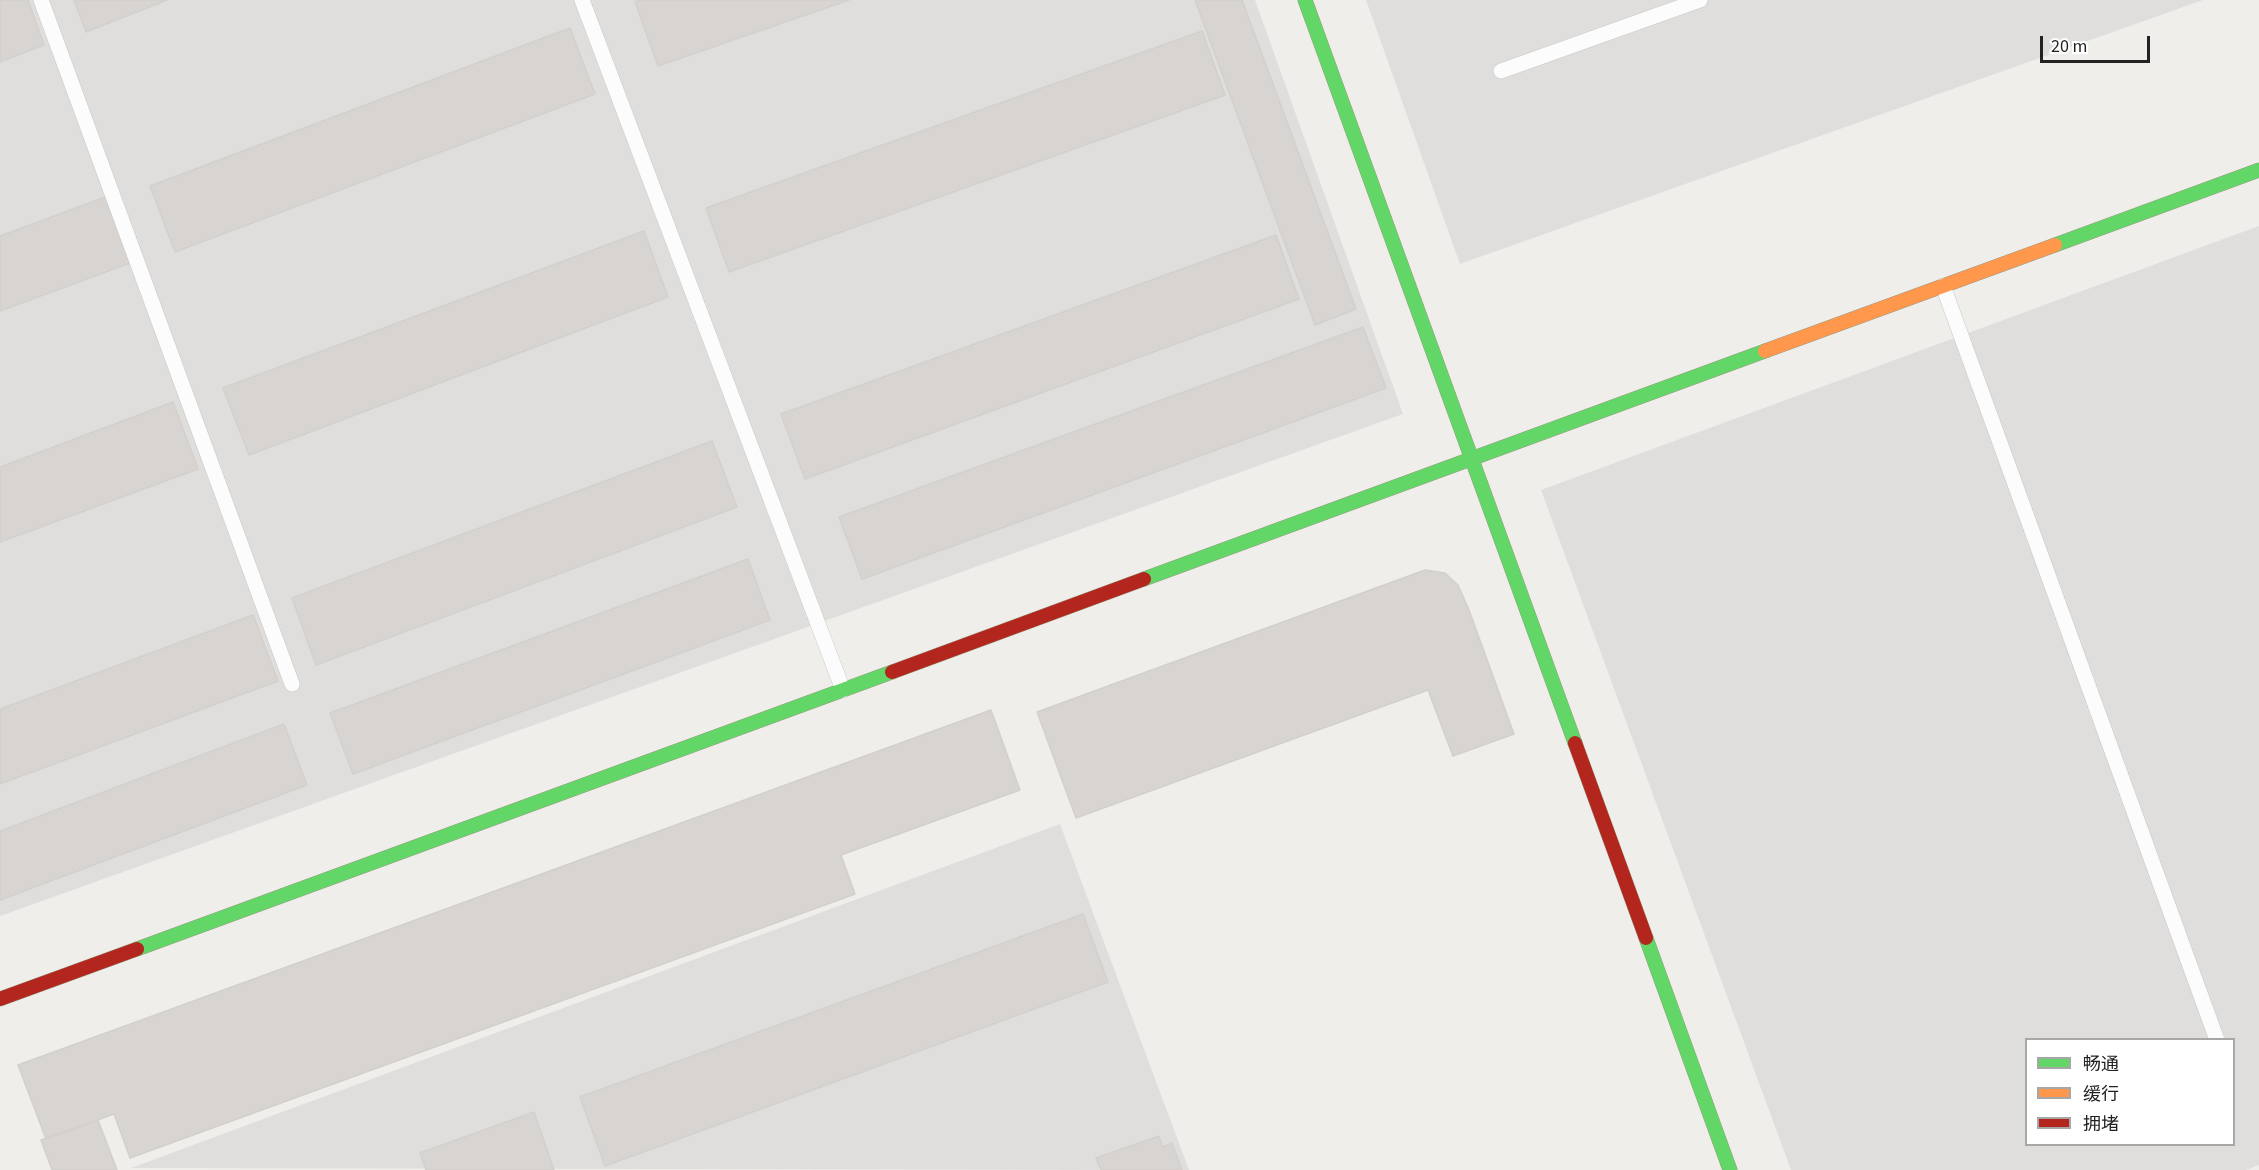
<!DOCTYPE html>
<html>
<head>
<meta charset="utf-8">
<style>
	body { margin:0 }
	#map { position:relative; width:2259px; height:1170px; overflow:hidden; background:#f0eeeb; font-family:"Source Sans 3","Noto Sans SC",sans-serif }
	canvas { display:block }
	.legend { position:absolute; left:2025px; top:1038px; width:210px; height:108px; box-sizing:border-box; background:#fff; border:2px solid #a7a7a7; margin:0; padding:8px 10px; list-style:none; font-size:18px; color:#222 }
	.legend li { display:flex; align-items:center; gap:12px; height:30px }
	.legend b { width:30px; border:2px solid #a7a7a7 }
	.scale { position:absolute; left:2040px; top:36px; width:110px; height:27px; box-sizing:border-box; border:3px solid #222; border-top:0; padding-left:8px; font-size:18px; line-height:21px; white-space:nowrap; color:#222; -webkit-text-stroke:4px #fff; paint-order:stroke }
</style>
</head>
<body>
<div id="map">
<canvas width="2259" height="1170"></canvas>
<ul class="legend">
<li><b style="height:8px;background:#63d668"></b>畅通</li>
<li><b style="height:8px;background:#ff974d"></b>缓行</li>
<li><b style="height:8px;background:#b3261e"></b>拥堵</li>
</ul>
<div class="scale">20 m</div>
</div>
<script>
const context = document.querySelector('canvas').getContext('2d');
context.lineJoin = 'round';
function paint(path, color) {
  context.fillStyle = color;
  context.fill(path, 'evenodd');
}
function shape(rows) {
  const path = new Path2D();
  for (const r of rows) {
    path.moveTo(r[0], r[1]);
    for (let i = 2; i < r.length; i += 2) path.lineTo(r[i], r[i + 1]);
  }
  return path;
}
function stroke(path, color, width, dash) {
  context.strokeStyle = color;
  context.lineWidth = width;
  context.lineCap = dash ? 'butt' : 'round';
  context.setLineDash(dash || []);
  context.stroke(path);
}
paint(shape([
	[0,0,1255,0,1403,414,0,916],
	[1366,0,2203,0,1460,264],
	[2259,226,2259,1165,2246,1170,1791,1170,1541,490],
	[2026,1040,2234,1040,2234,1144,2026,1144],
	[1060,824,1189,1170,131,1168]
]), '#dfdedc');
const building = shape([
	[0,0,28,0,44,45,0,62,0,0],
	[74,0,167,0,86,32,74,0],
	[641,0,849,0,658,66,635,2,641,0],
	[1195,0,1242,0,1356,309,1315,325,1195,0],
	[570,28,595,94,175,252,150,186,570,28],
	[1202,31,1225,95,729,272,706,208,1202,31],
	[108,196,133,262,0,311,0,236,108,196],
	[644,231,668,297,249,455,223,388,644,231],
	[1276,235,1299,299,805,479,781,414,1276,235],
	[1363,327,1386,388,862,579,839,517,1363,327],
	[173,402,198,469,0,542,0,467,173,402],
	[712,441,737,507,316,665,292,598,712,441],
	[748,559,770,620,353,774,330,713,748,559],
	[1425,570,1445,573,1458,585,1469,610,1514,734,1453,756,1428,690,1076,818,1037,712,1425,570],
	[253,615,278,681,0,784,0,709,253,615],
	[991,710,1020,790,841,855,855,894,130,1158,114,1114,46,1139,18,1065,991,710],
	[284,724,307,785,0,900,0,831,284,724],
	[1083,914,1108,982,605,1166,580,1097,1083,914],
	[534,1112,554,1170,426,1170,420,1153,534,1112],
	[98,1120,117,1170,52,1170,41,1140,98,1120],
	[1159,1136,1163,1147,1172,1143,1182,1170,1101,1170,1096,1158,1159,1136]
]);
paint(building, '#d7d4d2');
stroke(building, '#d3d0cc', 1.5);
const lane = shape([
	[41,0,292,684],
	[582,0,843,690],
	[1501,71,1700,0],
	[1943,286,2217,1040]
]);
const fast = shape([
	[1305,0,1575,743],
	[2055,245,2259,170],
	[1144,579,1765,351],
	[1646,938,1730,1170],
	[137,949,892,672]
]);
const slow = shape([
	[1765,351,2055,245]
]);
const jam = shape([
	[892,672,1144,579],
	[1575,743,1646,938],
	[0,999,137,949]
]);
stroke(lane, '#c9c8c7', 16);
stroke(fast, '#999a82', 15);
stroke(slow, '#999a82', 15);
stroke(jam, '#999a82', 15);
stroke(lane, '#fdfcfc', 15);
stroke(fast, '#63d668', 14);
stroke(slow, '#ff974d', 14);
stroke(jam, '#b3261e', 14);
</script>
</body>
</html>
